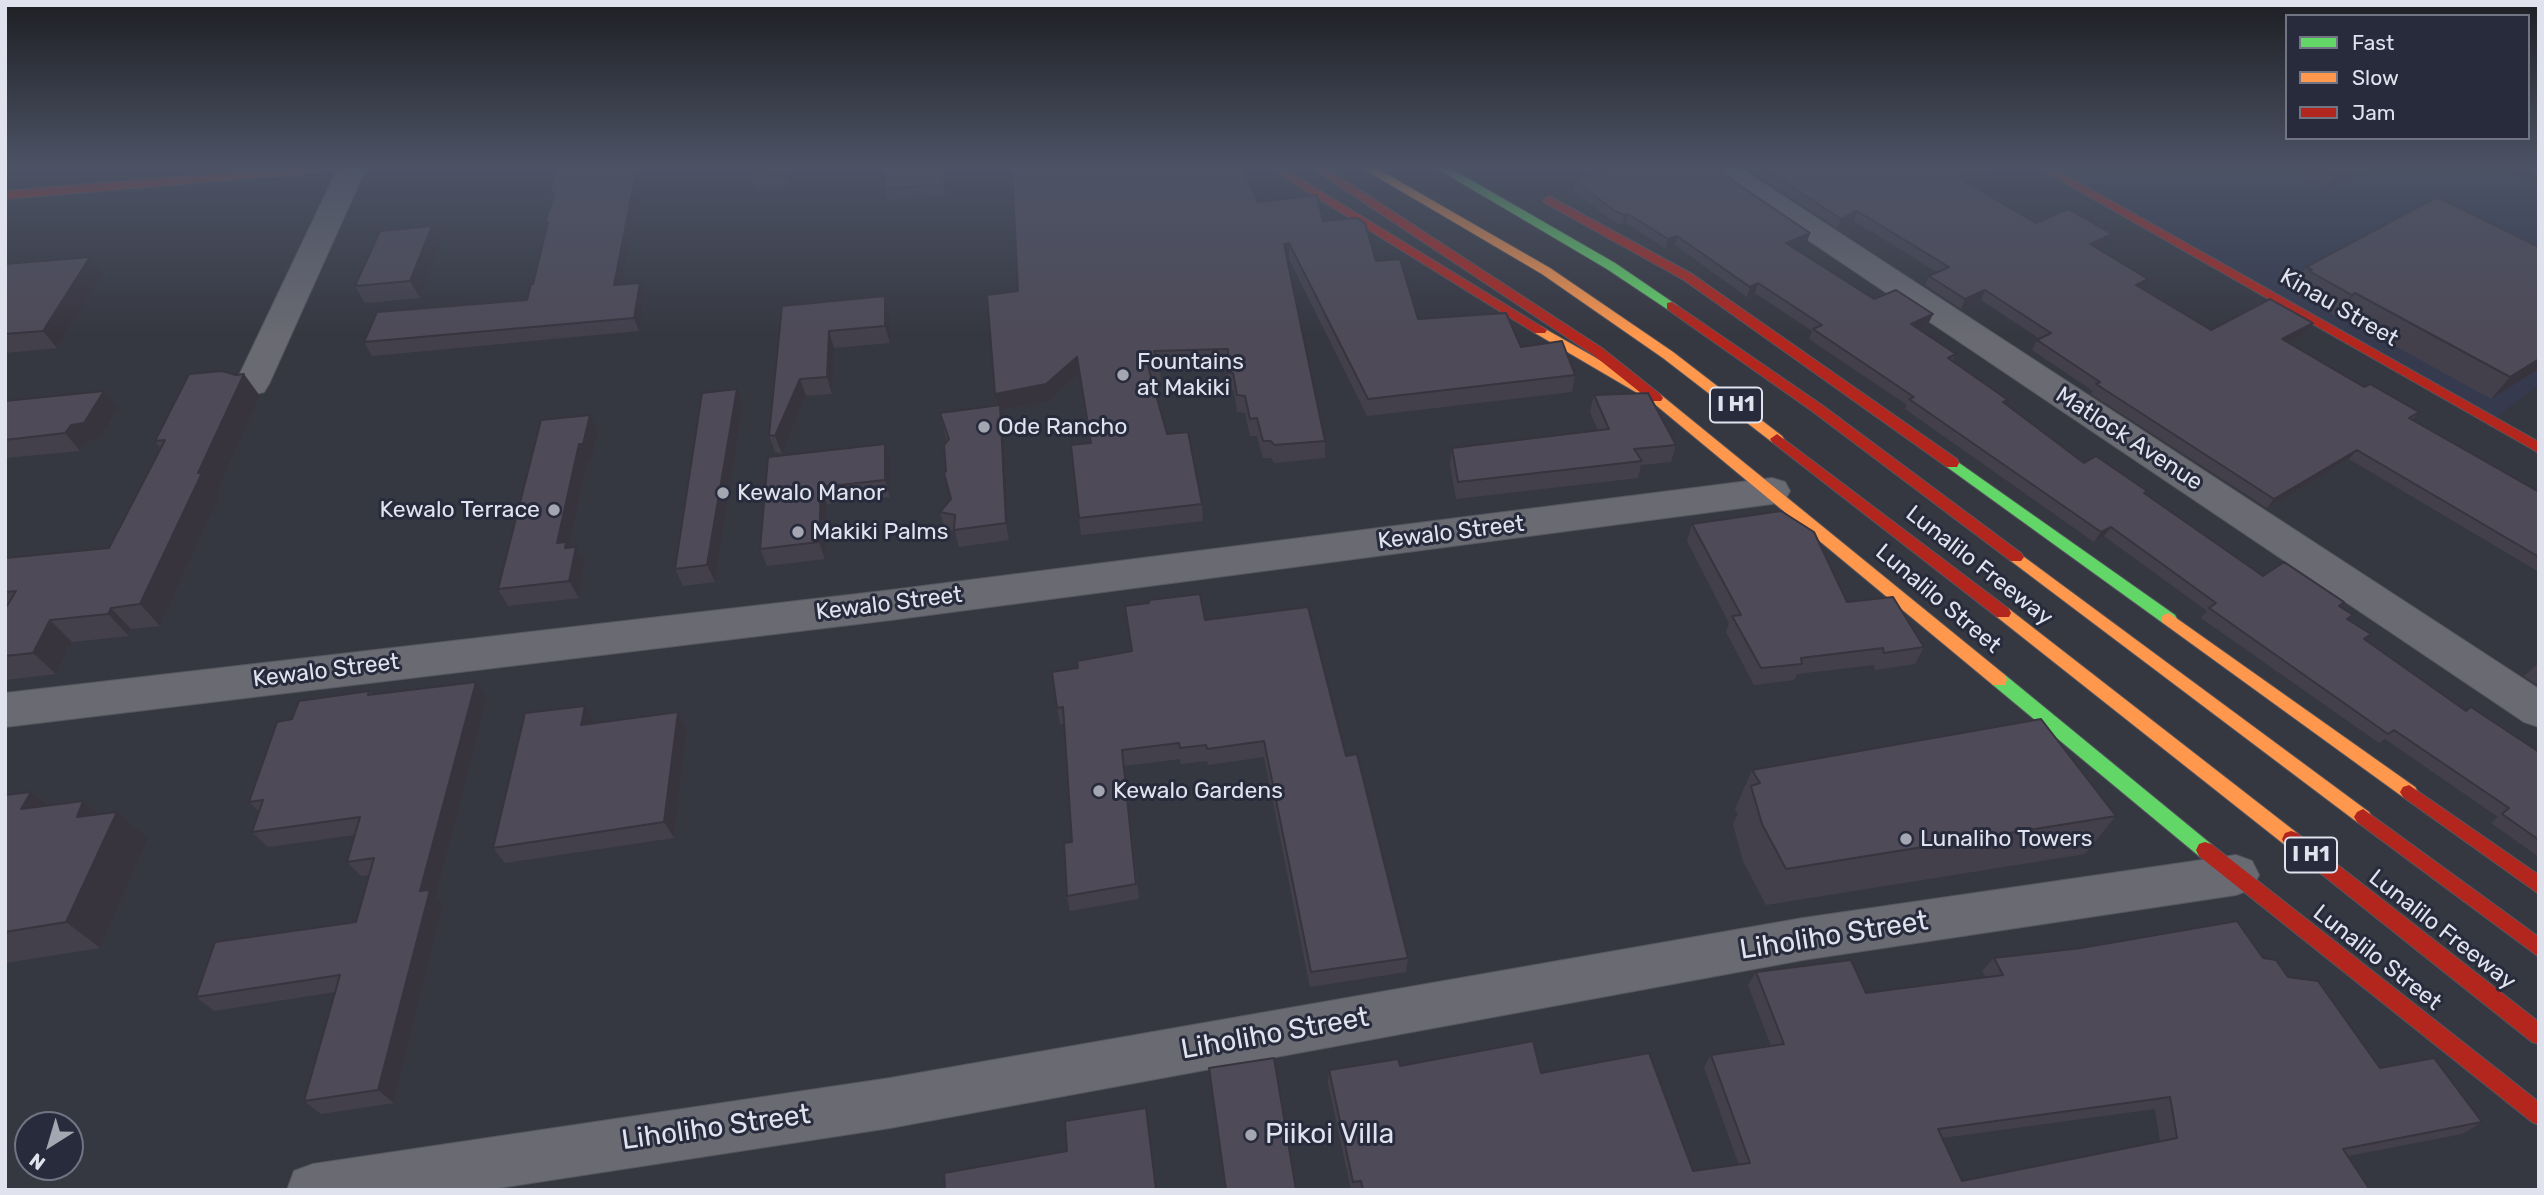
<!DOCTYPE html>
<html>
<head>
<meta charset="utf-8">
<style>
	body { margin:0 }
	#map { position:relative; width:2544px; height:1195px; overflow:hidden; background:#363841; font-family:Rubik,sans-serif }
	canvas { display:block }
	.frame { position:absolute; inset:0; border:7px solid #e0e3ee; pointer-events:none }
	.legend { position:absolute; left:2285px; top:14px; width:245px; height:126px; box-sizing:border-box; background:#272b3c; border:2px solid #717583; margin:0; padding:9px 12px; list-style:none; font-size:21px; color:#e0e3ee }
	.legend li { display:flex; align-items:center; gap:14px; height:35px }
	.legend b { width:35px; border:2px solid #717583 }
	.north { position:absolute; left:14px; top:1111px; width:70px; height:70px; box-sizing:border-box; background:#272b3c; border:2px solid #717583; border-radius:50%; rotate:217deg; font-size:19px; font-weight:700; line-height:28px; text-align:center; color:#e0e3ee }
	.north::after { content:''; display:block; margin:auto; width:24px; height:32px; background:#a4a7b1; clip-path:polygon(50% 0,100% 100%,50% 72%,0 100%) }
</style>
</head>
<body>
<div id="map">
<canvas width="2544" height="1195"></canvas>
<div class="frame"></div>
<ul class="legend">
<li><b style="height:9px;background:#63d668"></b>Fast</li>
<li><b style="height:9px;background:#ff974d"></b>Slow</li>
<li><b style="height:9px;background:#b3261e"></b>Jam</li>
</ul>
<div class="north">N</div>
</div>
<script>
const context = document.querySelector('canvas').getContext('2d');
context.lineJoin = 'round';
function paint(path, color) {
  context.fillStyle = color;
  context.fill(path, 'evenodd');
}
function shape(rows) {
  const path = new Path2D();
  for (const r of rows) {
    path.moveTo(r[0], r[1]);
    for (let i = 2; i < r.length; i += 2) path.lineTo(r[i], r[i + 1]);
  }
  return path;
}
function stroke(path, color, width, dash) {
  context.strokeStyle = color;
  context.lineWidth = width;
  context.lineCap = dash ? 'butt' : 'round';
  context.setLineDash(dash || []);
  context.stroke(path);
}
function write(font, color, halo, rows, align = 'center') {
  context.font = font + ' Rubik,sans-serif';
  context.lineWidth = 6;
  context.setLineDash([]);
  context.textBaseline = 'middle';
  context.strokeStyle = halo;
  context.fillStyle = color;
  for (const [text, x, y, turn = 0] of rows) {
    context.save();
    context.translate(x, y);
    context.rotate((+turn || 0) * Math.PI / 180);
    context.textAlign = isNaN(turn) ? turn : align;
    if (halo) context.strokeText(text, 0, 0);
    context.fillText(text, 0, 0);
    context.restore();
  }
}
paint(shape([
	[2044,169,2501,169,2539,186,2539,384,2491,421]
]), '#353a4f');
const street = shape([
	[338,168,366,168,269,384,264,392,252,395,240,392,235,384,338,168],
	[1706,168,1740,168,2539,689,2539,727,2524,722,1710,174,1706,168],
	[1772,478,1785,482,1790,491,1785,500,1772,504,891,620,5,727,5,693,891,590,1772,478],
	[2236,855,2252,861,2259,875,2252,889,2236,895,1803,960,890,1128,486,1190,287,1190,294,1171,313,1164,890,1078,1803,918,2236,855]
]);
const fast = shape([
	[1436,168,1450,168,1615,263,1678,306,1672,310,1667,309,1607,269,1436,168],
	[1952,458,2175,615,2177,619,2175,623,2163,623,1947,467,1945,463,1952,458],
	[1999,673,2005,675,2211,844,2214,850,2211,856,2205,858,2199,856,1993,685,1991,680,1993,675,1999,673]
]);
const slow = shape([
	[1362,168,1376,168,1550,268,1673,352,1782,436,1784,439,1782,442,1772,442,1663,358,1542,274,1362,168],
	[1540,326,1661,395,2005,675,2007,680,2005,685,1993,685,1651,401,1535,333,1535,327,1540,326],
	[2016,551,2369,812,2372,817,2369,822,2363,825,2357,822,2011,561,2008,557,2011,553,2016,551],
	[2003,607,2009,609,2297,833,2300,839,2297,845,2291,847,2285,845,1997,617,1995,613,1997,609,2003,607],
	[2169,613,2415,787,2418,792,2415,797,2409,799,2403,797,2163,623,2161,619,2163,615,2169,613]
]);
const jam = shape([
	[287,168,341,168,336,171,5,199,5,191,287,168],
	[1269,168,1283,168,1547,330,1545,333,1535,333,1269,168],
	[1312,168,1326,168,1602,348,1661,395,1663,398,1661,401,1651,401,1592,354,1312,168],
	[2039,168,2053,168,2539,442,2539,453,2039,168],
	[2529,168,2539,168,2539,174,2535,173,2529,168],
	[1549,196,1692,274,1957,459,1959,463,1957,467,1947,467,1684,280,1545,203,1543,200,1549,196],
	[1672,302,1822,405,2021,553,2024,557,2021,561,2011,561,1812,411,1667,309,1667,303,1672,302],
	[1777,434,2009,609,2011,613,2009,617,1997,617,1772,442,1770,439,1777,434],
	[2409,785,2539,875,2539,894,2403,797,2400,792,2403,787,2409,785],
	[2363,809,2539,937,2539,957,2357,822,2354,817,2357,812,2363,809],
	[2291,831,2297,833,2539,1022,2539,1044,2532,1042,2285,845,2282,839,2285,833,2291,831],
	[2205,842,2211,844,2539,1102,2539,1125,2532,1122,2199,856,2196,850,2199,844,2205,842]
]);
stroke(street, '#55575f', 2);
stroke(fast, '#55575f', 2);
stroke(slow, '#55575f', 2);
stroke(jam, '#55575f', 2);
paint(street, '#696a72');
paint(fast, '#63d668');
paint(slow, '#ff974d');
paint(jam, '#b3261e');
paint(shape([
	[752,168,791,168,789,186,755,189,751,177],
	[946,168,946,196,887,201,885,189],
	[1746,168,1993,168,1993,170,1965,182,2036,223,2107,244,2097,248,2148,279,2143,288,2211,330,2306,333,2288,342,2364,387,2419,412,2412,420,2539,492,2539,572,2349,459,2267,508,2091,394,2093,391,2032,350,2037,340,2040,339,1981,300,1961,309,1925,285,1929,276,1937,272,1854,221,1837,228],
	[2290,168,2367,168,2328,188],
	[1153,170,1323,221,1376,261,1418,319,1521,347,1575,375,1572,392,1367,416,1289,259,1287,260,1325,441,1325,458,1274,463,1271,458,1263,458,1257,436,1250,436,1245,413,1237,412,1234,390,1229,390,1228,367,1160,368,1161,382,1153,383,1167,434,1202,504,1203,521,1081,535,1079,518,1090,443,1079,374,1049,401,1001,410,1003,422,1009,540,959,547,955,531,945,529,940,512,951,499,946,471,947,441,940,413,997,405,1018,291],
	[643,177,623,285,645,296,639,331,372,356,364,342,527,300,533,284,547,226,545,222,552,200,550,193],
	[1575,181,1810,233,1807,242,1794,248,1874,299,1933,314,1928,324,1918,329,1956,354,1952,361,2006,405,2084,463,2147,491,2145,494,2263,576,2344,602,2340,606,2353,615,2349,619,2365,640,2466,711,2539,752,2539,857,2491,823,2498,817,2385,739,2379,743,2201,618,2207,611,2104,536,2094,542,1905,409,1907,405,1809,339,1812,331,1755,293,1747,297,1675,245,1666,249,1626,223,1622,225,1613,221,1573,191],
	[440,243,420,298,365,303,355,286],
	[5,264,103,274,57,348,5,353],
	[2306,267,2539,369,2491,399,2339,315,2337,317,2294,293,2296,291,2292,289],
	[885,296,890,313,890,343,834,348,832,394,806,396,782,454,775,452,769,435,782,306],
	[104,391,118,408,99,440,86,442,80,451,5,458,5,401],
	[1594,395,1676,445,1671,462,1641,465,1638,478,1456,499,1450,465,1452,448,1598,430,1590,412],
	[260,396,217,492,220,495,160,626,131,629,129,636,72,642,56,674,5,680,5,558,109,548,160,448,155,441],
	[743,406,715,582,683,586,675,569],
	[598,432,591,461,588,461,569,546,585,564,579,598,508,606,498,589],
	[885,444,890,461,890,497,827,504,825,559,767,566,760,549,768,457],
	[1692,524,1847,602,1924,647,1915,664,1875,670,1874,665,1797,674,1794,680,1754,685,1726,632,1729,623,1687,541],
	[1205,620,1346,756,1408,958,1406,972,1310,987,1264,757,1208,765,1207,761,1181,764,1180,759,1124,766,1139,899,1070,911,1067,896,1072,842,1064,724,1060,724,1057,708,1078,668,1131,651],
	[2539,663,2539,686,2524,676],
	[369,691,372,694,487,698,436,897,443,904,394,1103,321,1114,304,1101,335,992,214,1011,196,997,356,922,369,875,361,876,347,862,355,835,268,847,252,832,259,811,249,802,292,719],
	[678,712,687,728,674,838,505,863,493,848,595,723],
	[1752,770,2116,816,2085,854,1766,905,1743,861,1733,824,1738,814,1735,809],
	[31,792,47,806,83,801,98,814,148,839,100,948,5,963,5,795],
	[1994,958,2263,958,2288,977,2380,1068,2482,1122,2462,1134,2348,1156,2370,1190,1351,1190,1328,1083,1329,1070,1400,1066,1541,1073,1693,1171,1739,1165,1704,1067,1711,1055,1771,1046,1748,985,1756,972,1866,993,1986,978,1982,971],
	[2155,1109,2160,1141,1962,1181,1942,1138],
	[1209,1068,1296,1190,1225,1190]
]), '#43404c');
paint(shape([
	[637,168,640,168,643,177,620,299,614,285],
	[787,168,791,168,789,186,786,174],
	[944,168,946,168,946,196,944,184],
	[1979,168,1993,168,1993,170,1953,187,1957,177],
	[2352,168,2367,168,2328,188,2335,176],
	[1857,211,1854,221,1837,228,1841,219],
	[1628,214,1626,223,1622,225,1624,215],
	[432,226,440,243,420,298,410,281],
	[1810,233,1807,242,1783,253,1786,243],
	[2112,234,2107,244,2085,254,2090,244],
	[1677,236,1675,245,1666,249,1668,239],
	[1289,243,1289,259,1284,261,1284,244],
	[90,257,103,274,57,348,43,331],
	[2148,279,2143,289,2136,285],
	[640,283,645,296,639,331,634,318],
	[1758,283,1755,293,1747,297,1750,287],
	[1985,290,1981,300,1961,309,1965,299],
	[2355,293,2339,315,2337,317,2352,295],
	[885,296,890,313,890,343,885,326],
	[1933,314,1928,324,1907,334,1911,324],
	[2313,323,2306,333,2276,349,2282,339],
	[829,331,834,348,832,394,827,377],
	[1077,357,1079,374,1049,401,1001,410,1003,422,1009,540,1006,523,998,411,995,394],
	[2539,359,2539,369,2491,399,2510,377],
	[244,374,260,396,217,492,220,495,160,626,140,604],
	[800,379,806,396,782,454,775,436],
	[737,389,743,406,715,582,707,565],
	[104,391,118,408,99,440,86,442,80,451,65,433,71,425],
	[590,415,598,432,591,461,588,461,569,546,574,556,576,547,585,564,579,598,569,581,557,543,579,444],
	[885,444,890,461,890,497,885,480],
	[2357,450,2349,459,2267,508,2274,499],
	[821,487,827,504,825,559,819,542],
	[2111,527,2104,536,2094,542,2101,532],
	[111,608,131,629,129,636,108,614],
	[50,620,72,642,56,674,33,653],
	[476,682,487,698,436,897,443,904,394,1103,378,1090,420,891],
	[585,706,595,723,581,725],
	[678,712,687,728,674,838,664,822],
	[31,792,64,819,21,809],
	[83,801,111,825,117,812,148,839,100,948,66,922,77,817]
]), '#37343e');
const building = shape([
	[556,168,637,168,614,285,640,283,634,318,364,342,377,312,527,300,531,284,533,284,548,222,545,222,555,193,550,193,556,168],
	[752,168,787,168,786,174,751,177,752,168],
	[885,168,944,168,944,184,885,189,885,168],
	[1012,168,1153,168,1153,170,1171,168,1242,168,1258,202,1317,195,1323,221,1357,218,1365,223,1376,261,1400,259,1418,319,1506,313,1521,347,1562,341,1575,375,1368,399,1289,243,1284,244,1325,441,1274,445,1271,441,1263,441,1257,418,1250,419,1245,396,1237,395,1233,373,1228,373,1228,349,1154,351,1160,365,1148,366,1167,434,1188,432,1202,504,1079,518,1071,445,1091,443,1077,357,1046,384,995,394,987,295,1018,291,1012,168],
	[1609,168,1714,168,1810,233,1786,243,1874,299,1896,290,1933,314,1911,324,1956,354,1948,358,2008,400,2003,402,2084,463,2096,456,2147,491,2144,493,2263,576,2284,562,2344,602,2339,606,2353,615,2347,619,2371,634,2364,639,2466,711,2471,707,2539,752,2539,840,2502,814,2509,808,2394,730,2388,734,2209,608,2216,603,2111,527,2101,532,1909,399,1914,397,1813,329,1822,325,1758,283,1750,287,1677,236,1668,239,1628,214,1624,215,1615,211,1575,181,1609,168],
	[1763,168,1979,168,1957,177,2036,223,2068,209,2112,234,2090,244,2148,279,2136,285,2211,330,2270,299,2313,323,2282,339,2364,387,2370,384,2419,412,2409,418,2539,492,2539,557,2357,450,2274,499,2096,384,2100,382,2037,340,2051,333,1985,290,1965,299,1929,276,1949,267,1857,211,1841,219,1763,168],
	[2319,168,2352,168,2335,176,2319,168],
	[2437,197,2539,247,2539,359,2510,377,2355,293,2352,295,2309,271,2312,270,2306,267,2437,197],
	[432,226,410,281,355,286,380,231,432,226],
	[90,257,43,331,5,334,5,264,90,257],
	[885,296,885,326,829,331,827,377,800,379,775,436,769,435,782,306,885,296],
	[222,371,236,375,244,374,198,473,202,473,140,604,111,608,108,614,50,620,33,653,5,656,5,609,16,591,5,592,5,558,109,548,165,440,155,441,189,374,222,371],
	[737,389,707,565,675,569,702,393,737,389],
	[104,391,84,423,71,425,65,433,5,440,5,401,104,391],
	[1648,393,1676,445,1634,449,1642,461,1458,482,1452,448,1609,429,1594,395,1648,393],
	[1000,405,1006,523,954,530,955,515,940,512,951,499,944,473,946,471,944,445,949,439,940,413,1000,405],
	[590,415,583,444,579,444,557,543,566,542,565,548,576,547,569,581,498,589,541,420,590,415],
	[885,444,885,480,821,487,819,542,760,549,768,457,885,444],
	[1781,511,1814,532,1847,602,1893,597,1924,647,1884,653,1883,648,1801,658,1802,664,1761,668,1732,616,1741,615,1692,524,1781,511],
	[1200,594,1205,620,1308,607,1346,756,1357,754,1408,958,1311,972,1264,741,1207,749,1206,745,1180,748,1179,743,1122,750,1136,884,1067,896,1064,843,1072,842,1063,707,1057,708,1052,672,1078,668,1077,661,1132,651,1125,606,1149,603,1149,600,1200,594],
	[476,682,420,891,430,890,378,1090,304,1101,340,975,196,997,215,942,356,922,374,858,347,862,360,817,252,832,263,800,249,802,277,722,292,719,299,701,369,691,368,695,476,682],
	[585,706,581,725,678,712,664,822,493,848,525,713,585,706],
	[2041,719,2116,816,1786,869,1762,824,1751,786,1760,783,1752,770,2041,719],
	[31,792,21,809,83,801,77,817,117,812,66,922,5,932,5,795,31,792],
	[2237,921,2263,958,2276,960,2288,977,2318,981,2380,1068,2434,1058,2482,1122,2343,1149,2370,1190,1363,1190,1361,1181,1353,1182,1329,1070,1398,1059,1400,1066,1533,1041,1541,1073,1649,1053,1693,1171,1750,1163,1711,1055,1784,1044,1756,972,1851,960,1866,993,2003,975,1994,958,2081,948,2237,921],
	[2170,1097,2177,1138,1962,1181,1938,1129,2170,1097],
	[1274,1058,1296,1190,1226,1190,1209,1068,1274,1058],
	[1146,1108,1156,1190,945,1190,944,1173,1067,1151,1065,1121,1146,1108]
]);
paint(building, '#4e4a58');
stroke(building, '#37343e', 2);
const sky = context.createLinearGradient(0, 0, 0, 336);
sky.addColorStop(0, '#1e1f24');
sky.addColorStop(0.5, '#4c5365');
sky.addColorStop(1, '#4c536500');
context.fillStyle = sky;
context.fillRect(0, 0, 2544, 336);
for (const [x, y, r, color] of [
	[1123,375,7,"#a4a7b1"],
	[984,427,7,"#a4a7b1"],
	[723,493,7,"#a4a7b1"],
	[554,510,7,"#a4a7b1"],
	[798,532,7,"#a4a7b1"],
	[1099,791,7,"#a4a7b1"],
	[1906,839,7,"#a4a7b1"],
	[1251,1135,7,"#a4a7b1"]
]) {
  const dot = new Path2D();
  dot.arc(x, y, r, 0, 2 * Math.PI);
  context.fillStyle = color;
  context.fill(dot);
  stroke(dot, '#272b3c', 2.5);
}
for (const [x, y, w] of [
	[1736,405,52],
	[2311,855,52]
]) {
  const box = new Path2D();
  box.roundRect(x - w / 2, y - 17.5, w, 35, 5);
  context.fillStyle = '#272b3c';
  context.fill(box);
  stroke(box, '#e0e3ee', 2);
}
write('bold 21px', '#e0e3ee', null, [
	["I H1",1736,405],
	["I H1",2311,855]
]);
write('23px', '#e0e3ee', '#272b3c', [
	["Kinau Street",2339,308,30],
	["Matlock Avenue",2129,439,33],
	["Kewalo Street",1451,533,-7],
	["Lunalilo Freeway",1979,566,38],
	["Lunalilo Street",1938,599,40],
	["Kewalo Street",889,604,-7],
	["Kewalo Street",326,671,-7],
	["Lunalilo Freeway",2442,930,38],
	["Lunalilo Street",2377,958,38]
]);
write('23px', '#e0e3ee', '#272b3c', [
	["Fountains",1137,362],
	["at Makiki",1137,388],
	["Ode Rancho",998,427],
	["Kewalo Manor",737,493],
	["Kewalo Terrace",540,510,"right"],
	["Makiki Palms",812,532],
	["Kewalo Gardens",1113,791],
	["Lunaliho Towers",1920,839]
], 'left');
write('28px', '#e0e3ee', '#272b3c', [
	["Liholiho Street",1834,936,-9],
	["Liholiho Street",1275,1034,-10],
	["Liholiho Street",716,1128,-8]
]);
write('28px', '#e0e3ee', '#272b3c', [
	["Piikoi Villa",1265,1135]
], 'left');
</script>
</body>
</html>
